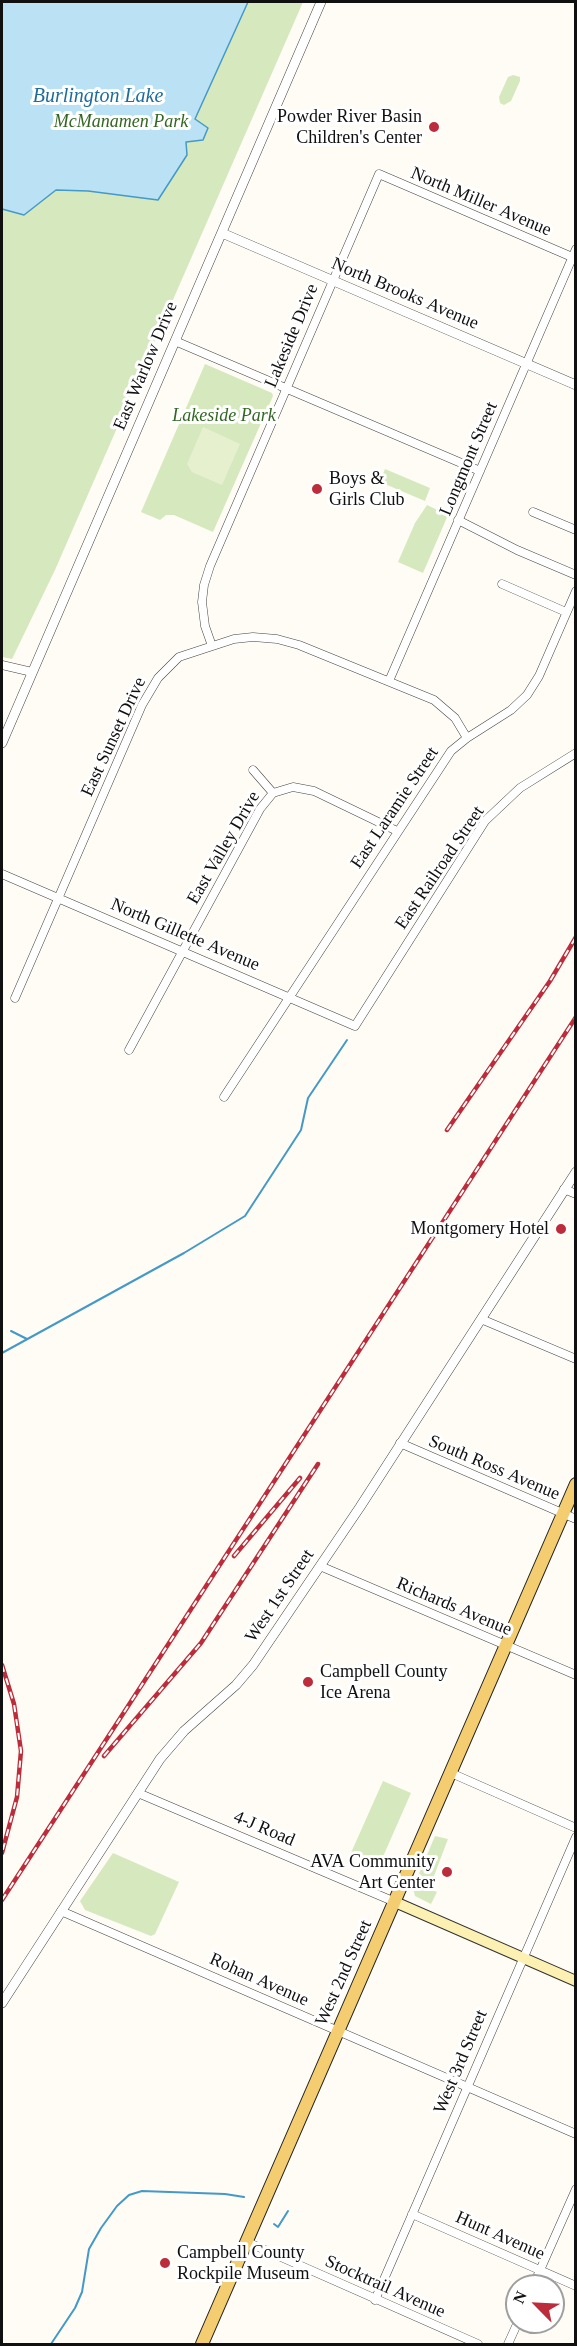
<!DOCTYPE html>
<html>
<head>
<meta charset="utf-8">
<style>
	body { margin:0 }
	#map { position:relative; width:577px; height:2346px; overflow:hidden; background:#fefcf4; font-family:"Times New Roman",serif }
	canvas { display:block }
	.frame { position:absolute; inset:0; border:3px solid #101010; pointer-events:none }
	.north { position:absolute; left:505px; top:2274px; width:60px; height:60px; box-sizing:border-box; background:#fff; border:2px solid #9f9f9f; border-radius:50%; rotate:294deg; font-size:16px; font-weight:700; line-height:24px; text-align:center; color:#101010 }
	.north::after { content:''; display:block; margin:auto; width:21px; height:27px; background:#bc2c3a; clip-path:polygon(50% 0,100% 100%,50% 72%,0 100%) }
</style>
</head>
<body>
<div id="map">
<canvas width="577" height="2346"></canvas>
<div class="frame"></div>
<div class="north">N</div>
</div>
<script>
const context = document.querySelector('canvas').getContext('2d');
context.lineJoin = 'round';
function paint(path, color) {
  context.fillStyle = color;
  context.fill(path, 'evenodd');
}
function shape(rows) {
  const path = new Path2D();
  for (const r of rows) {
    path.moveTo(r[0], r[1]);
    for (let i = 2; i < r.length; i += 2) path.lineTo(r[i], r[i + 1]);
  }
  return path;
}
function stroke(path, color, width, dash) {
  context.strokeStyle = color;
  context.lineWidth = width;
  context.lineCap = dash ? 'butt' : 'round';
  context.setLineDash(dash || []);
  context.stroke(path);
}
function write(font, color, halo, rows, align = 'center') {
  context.font = font + ' "Times New Roman",serif';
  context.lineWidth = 6;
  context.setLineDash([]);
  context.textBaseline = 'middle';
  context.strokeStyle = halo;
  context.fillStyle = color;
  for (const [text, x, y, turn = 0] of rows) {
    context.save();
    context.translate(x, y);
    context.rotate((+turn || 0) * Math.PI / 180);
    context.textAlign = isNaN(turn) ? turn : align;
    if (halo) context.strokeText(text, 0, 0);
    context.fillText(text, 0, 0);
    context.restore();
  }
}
paint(shape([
	[2,2,303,2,55,570,12,659,2,657],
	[513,75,520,77,520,81,511,101,504,105,500,103,499,97,508,77],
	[205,364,272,393,273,396,213,532,174,515,166,515,160,520,141,512],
	[385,469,430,488,425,501,380,482],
	[427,505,448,515,423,573,398,562,415,523],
	[383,1781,411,1793,378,1868,350,1855],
	[435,1836,448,1839,429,1889,437,1892,431,1904,415,1896,413,1888],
	[113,1853,179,1882,155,1934,151,1936,85,1910,80,1901]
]), '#d6e9be');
paint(shape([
	[203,427,240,444,222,485,192,472,187,464]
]), '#e6f0cf');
const water = shape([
	[2,2,248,2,195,119,208,128,203,140,186,142,187,155,158,200,88,191,56,190,24,215,2,209,2,2]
]);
paint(water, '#bae1f4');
stroke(water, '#4499c8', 1.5);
stroke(shape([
	[11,1331,27,1339],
	[2,1353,184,1253,245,1216,301,1130,308,1098,347,1040],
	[274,2224,278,2227,288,2211],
	[51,2344,75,2308,82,2292,89,2249,101,2228,117,2206,129,2195,142,2191,225,2194,244,2197]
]), '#4499c8', 2);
const minor = shape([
	[175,341,480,471],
	[533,512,576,530],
	[458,520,517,550,576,575],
	[502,584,566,612],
	[212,646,205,626,202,602,204,585,210,566,379,174,572,257],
	[2,665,32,672],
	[389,681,576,249],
	[253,770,273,793],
	[2,874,355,1026,485,821,520,788,576,753],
	[15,998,142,705,158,678,179,657,234,639,253,637,277,639,299,645,434,700,455,718,467,738],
	[129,1050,260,809,273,793,293,787,314,791,397,831],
	[224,1097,451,751,467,738,511,710,527,695,539,676,576,591],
	[564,1189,576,1194],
	[481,1319,576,1359],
	[400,1443,576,1519],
	[320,1566,576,1675],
	[451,1773,576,1828],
	[138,1793,395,1902],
	[61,1911,576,2134],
	[412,2214,576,2286],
	[247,2242,478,2344],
	[533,2286,576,2189],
	[375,2300,576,1837],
	[508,2344,518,2322]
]);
const tertiary = shape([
	[222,233,576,385],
	[2,743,321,2],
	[2,2003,160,1759,184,1731,236,1685,253,1665,360,1507,576,1172]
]);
const secondary = shape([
	[395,1902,576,1981]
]);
const primary = shape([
	[202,2344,576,1484]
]);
stroke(minor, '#434343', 9);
stroke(tertiary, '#434343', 10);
stroke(secondary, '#323232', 12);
stroke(primary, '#212121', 14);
stroke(minor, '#fff', 8);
stroke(tertiary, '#fff', 9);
stroke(secondary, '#fcf0b2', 10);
stroke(primary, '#f3cd6f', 12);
const rail = shape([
	[447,1130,550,981,576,937],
	[234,1556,300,1478],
	[2,1665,14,1704,21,1751,17,1797,2,1853],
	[104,1756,201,1643,318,1464],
	[2,1900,576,1017]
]);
stroke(rail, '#bc2c3a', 4.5);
stroke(rail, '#fff', 2, [7]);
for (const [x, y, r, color] of [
	[434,127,6,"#bc2c3a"],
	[317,489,6,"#bc2c3a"],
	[561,1229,6,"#bc2c3a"],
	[308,1682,6,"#bc2c3a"],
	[447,1872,6,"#bc2c3a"],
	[165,2263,6,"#bc2c3a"]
]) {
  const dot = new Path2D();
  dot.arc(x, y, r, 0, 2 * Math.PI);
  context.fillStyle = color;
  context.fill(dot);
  stroke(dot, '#fff', 2);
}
write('18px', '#101010', '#fff', [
	["Powder River Basin",422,117],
	["Children's Center",422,138],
	["Boys &",329,479,"left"],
	["Girls Club",329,500,"left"],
	["Montgomery Hotel",549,1229],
	["Campbell County",320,1672,"left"],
	["Ice Arena",320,1693,"left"],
	["AVA Community",435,1862],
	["Art Center",435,1883],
	["Campbell County",177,2253,"left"],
	["Rockpile Museum",177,2274,"left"]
], 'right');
write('italic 18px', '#362', '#fff', [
	["McManamen Park",121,122],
	["Lakeside Park",224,416]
]);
write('18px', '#101010', '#fff', [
	["North Miller Avenue",481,202,23],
	["North Brooks Avenue",405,294,23],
	["Lakeside Drive",292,336,-67],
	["East Warlow Drive",146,366,-67],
	["Longmont Street",469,459,-67],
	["East Sunset Drive",114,737,-65],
	["East Laramie Street",395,808,-56],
	["East Valley Drive",224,848,-60],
	["East Railroad Street",440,868,-56],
	["North Gillette Avenue",185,935,23],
	["South Ross Avenue",494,1468,23],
	["West 1st Street",280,1596,-56],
	["Richards Avenue",454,1607,23],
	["4-J Road",264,1829,23],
	["West 2nd Street",344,1973,-66],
	["Rohan Avenue",259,1980,24],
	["West 3rd Street",461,2062,-67],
	["Hunt Avenue",500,2236,24],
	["Stocktrail Avenue",385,2287,24]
]);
write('italic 20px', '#1d6c9e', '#fff', [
	["Burlington Lake",98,97]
]);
</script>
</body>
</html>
